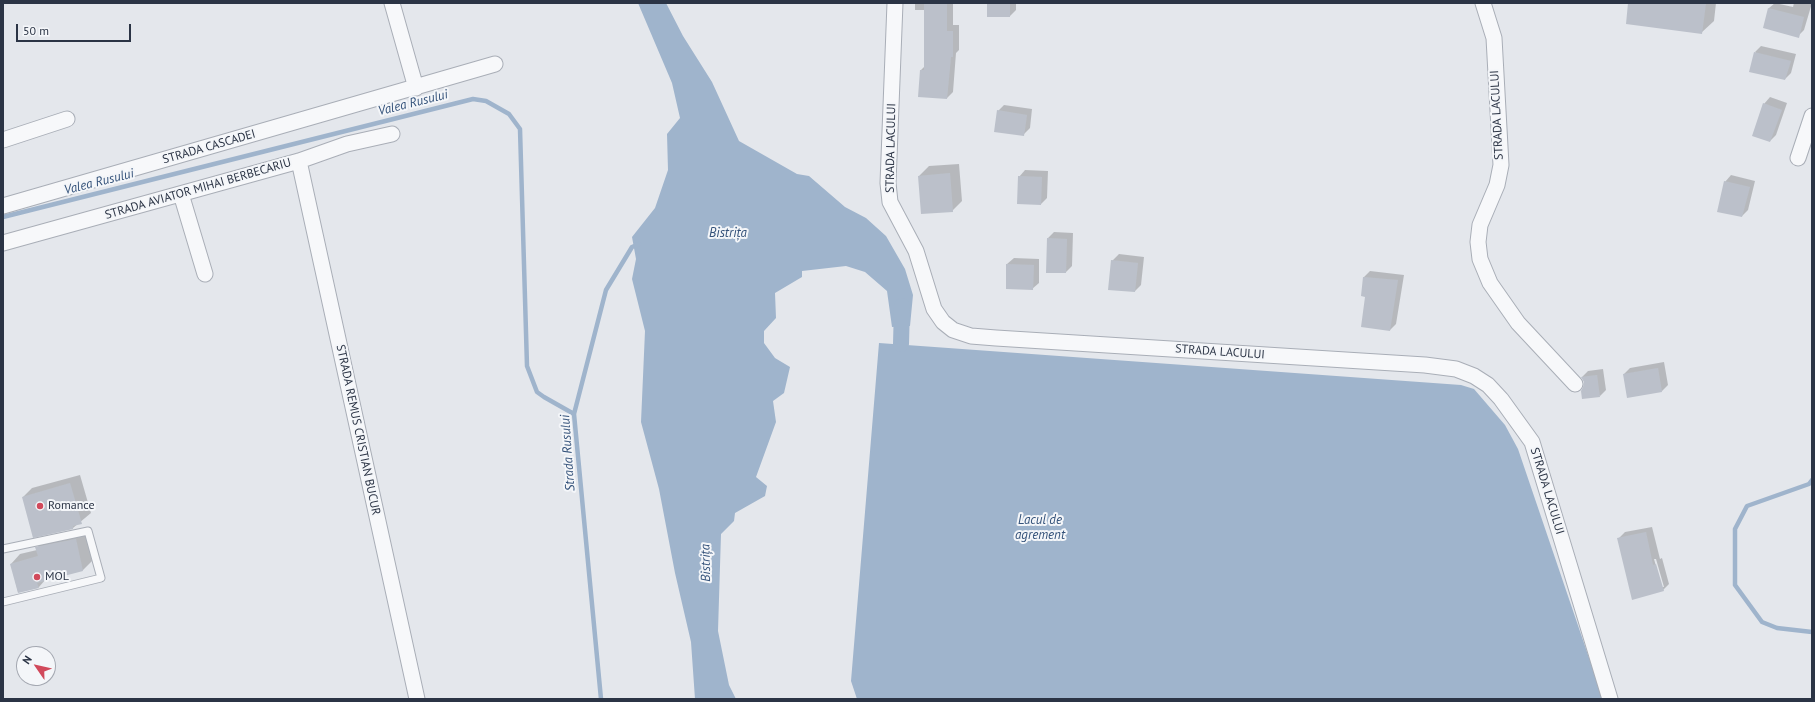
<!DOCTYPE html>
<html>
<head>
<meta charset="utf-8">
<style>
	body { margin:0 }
	#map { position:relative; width:1815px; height:702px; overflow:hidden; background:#e4e7ec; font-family:"PT Sans",sans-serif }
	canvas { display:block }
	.frame { position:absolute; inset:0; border:4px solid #2b3445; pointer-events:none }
	.north { position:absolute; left:16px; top:646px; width:40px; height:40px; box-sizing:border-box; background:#f4f6f9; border:1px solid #a4a8b1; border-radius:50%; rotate:304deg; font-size:11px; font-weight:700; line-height:16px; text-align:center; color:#2b3445 }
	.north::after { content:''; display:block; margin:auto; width:14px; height:18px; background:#d1495b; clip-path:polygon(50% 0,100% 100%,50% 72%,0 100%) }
	.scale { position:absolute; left:16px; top:24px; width:115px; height:18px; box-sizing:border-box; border:2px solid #2b3445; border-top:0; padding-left:5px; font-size:12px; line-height:14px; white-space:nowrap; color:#2b3445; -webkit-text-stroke:3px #f4f6f9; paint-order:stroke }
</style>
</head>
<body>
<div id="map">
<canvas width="1815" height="702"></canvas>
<div class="frame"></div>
<div class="north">N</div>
<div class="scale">50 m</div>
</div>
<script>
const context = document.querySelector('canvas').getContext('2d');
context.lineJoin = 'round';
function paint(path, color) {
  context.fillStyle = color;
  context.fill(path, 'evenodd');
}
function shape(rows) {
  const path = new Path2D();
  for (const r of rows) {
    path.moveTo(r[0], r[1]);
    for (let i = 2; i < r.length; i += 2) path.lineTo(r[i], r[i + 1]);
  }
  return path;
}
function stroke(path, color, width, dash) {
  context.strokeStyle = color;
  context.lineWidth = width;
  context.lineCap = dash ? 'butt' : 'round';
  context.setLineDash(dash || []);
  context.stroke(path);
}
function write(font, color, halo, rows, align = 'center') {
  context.font = font + ' "PT Sans",sans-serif';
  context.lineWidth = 4;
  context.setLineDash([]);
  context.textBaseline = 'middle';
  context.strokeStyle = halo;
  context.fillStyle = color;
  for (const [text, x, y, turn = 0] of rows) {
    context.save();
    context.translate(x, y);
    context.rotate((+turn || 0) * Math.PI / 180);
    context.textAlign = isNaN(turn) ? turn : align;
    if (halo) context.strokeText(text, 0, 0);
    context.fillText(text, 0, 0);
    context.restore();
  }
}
paint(shape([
	[638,3,666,3,683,36,712,82,739,141,797,174,809,176,845,207,866,218,886,236,905,269,913,295,910,326,892,327,887,291,865,272,846,266,802,271,802,277,775,293,776,318,764,331,764,343,775,358,790,367,784,393,773,401,776,422,756,477,767,486,765,496,735,513,734,521,721,534,718,631,729,685,736,699,695,699,691,642,675,573,659,489,641,422,645,331,632,279,636,259,632,237,655,208,668,170,667,134,680,118,672,83],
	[879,343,1461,385,1474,389,1505,425,1518,449,1603,699,857,699,851,681]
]), '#9fb4cc');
paint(shape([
	[915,3,953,3,953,25,959,25,959,50,956,53,953,92,947,98,921,70,925,66,925,10,915,10],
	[988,3,1016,3,1016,10,1010,16],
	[1629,3,1716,3,1714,21,1701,33],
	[1775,3,1793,7,1794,3,1812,3,1804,30,1798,36,1764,27,1769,8],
	[1761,46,1796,54,1791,73,1785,79,1755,52],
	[1770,97,1787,103,1776,135,1770,141,1764,104],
	[1004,105,1032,109,1030,128,1023,135,998,111],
	[959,164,962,201,952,211,919,176,929,166],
	[1025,170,1048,171,1047,198,1041,204,1018,203,1019,177],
	[1731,175,1755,181,1748,210,1742,216,1718,211,1725,182],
	[1054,232,1073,233,1072,266,1066,272,1048,238],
	[1119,254,1144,257,1141,285,1135,291,1112,261],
	[1014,258,1039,259,1039,283,1032,289,1007,264],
	[1370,271,1404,275,1396,324,1390,330,1366,296,1364,277],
	[1664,362,1668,385,1662,391,1624,374,1630,368],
	[1603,369,1606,390,1600,396,1585,382,1582,377,1588,371],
	[80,475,91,513,73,528,23,497,32,488],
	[1652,527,1660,559,1662,558,1669,584,1663,590,1618,539,1625,532],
	[1654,559,1656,559,1664,587,1662,587],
	[85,530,92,561,83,570,46,579,39,587,18,592,11,564,20,554,37,550,37,548,46,538]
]), '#0003');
stroke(shape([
	[3,217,473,99,486,101,509,114,520,129,527,366,537,392,544,397,574,414],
	[1812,480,1809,484,1747,506,1735,529,1735,585,1762,622,1777,628,1812,632],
	[601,699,574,414,606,290,632,247,639,244]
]), '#9fb4cc', 4.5);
stroke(shape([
	[901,344,902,306]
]), '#9fb4cc', 16);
paint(shape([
	[924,3,947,3,947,31,953,31,953,57,951,57,947,99,918,97,920,70,924,70],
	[987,3,1010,3,1010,17,987,17],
	[1628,3,1706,3,1702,34,1626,24],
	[1768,8,1804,17,1799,38,1763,28],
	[1754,52,1791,61,1785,80,1749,72],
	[1763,103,1782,110,1770,142,1752,136],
	[997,110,1027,115,1024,136,994,132],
	[950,173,953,212,921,214,918,176],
	[1018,176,1042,177,1041,205,1017,204],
	[1724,181,1750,187,1742,217,1717,212],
	[1047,238,1067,239,1066,273,1046,273],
	[1111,260,1138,263,1135,292,1108,290],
	[1006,264,1034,265,1033,290,1006,289],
	[1363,277,1398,280,1390,331,1361,327,1365,297,1361,296],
	[1658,368,1662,392,1627,398,1623,374],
	[1597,375,1600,397,1582,399,1581,391,1583,387,1584,382,1581,377],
	[70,483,82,524,73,526,73,529,33,538,22,497],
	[1646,532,1653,565,1656,564,1664,591,1632,600,1617,538],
	[76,539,83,571,37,583,39,588,18,593,10,564,38,556,35,547]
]), '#bbc0ca');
const service = shape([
	[3,549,88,531,101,578,3,602]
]);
const minor = shape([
	[392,3,416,88],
	[895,3,888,183,890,202,916,251,934,309,943,322,953,330,971,336,996,338,1425,365,1456,369,1474,376,1488,385,1501,399,1532,442,1610,699],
	[1483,3,1494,38,1501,165,1497,185,1480,225,1478,242,1480,259,1490,283,1518,323,1575,384],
	[3,140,67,119],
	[1798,158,1812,116],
	[299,161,417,699],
	[181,194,205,274],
	[3,206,495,64],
	[3,243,299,161,347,144,392,134]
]);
stroke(service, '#a9aeb7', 9);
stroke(minor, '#a9aeb7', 17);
stroke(service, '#f7f8fa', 7);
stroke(minor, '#f7f8fa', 15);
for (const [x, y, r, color] of [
	[40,506,4,"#d1495b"],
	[37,577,4,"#d1495b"]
]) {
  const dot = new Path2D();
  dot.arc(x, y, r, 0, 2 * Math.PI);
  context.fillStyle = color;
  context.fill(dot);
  stroke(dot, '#f4f6f9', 1.5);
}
write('12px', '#2b3445', '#f4f6f9', [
	["STRADA LACULUI",1497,115,-93],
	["STRADA CASCADEI",209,147,-16],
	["STRADA LACULUI",891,148,-89],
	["STRADA AVIATOR MIHAI BERBECARIU",198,189,-16],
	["STRADA LACULUI",1220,352,4],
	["STRADA REMUS CRISTIAN BUCUR",358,430,78],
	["STRADA LACULUI",1547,491,73]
]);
write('12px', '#2b3445', '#f4f6f9', [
	["Romance",48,506],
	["MOL",45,577]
], 'left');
write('italic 13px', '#34527a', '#f4f6f9', [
	["Valea Rusului",413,103,-14],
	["Valea Rusului",99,182,-14],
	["Bistrița",728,233],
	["Strada Rusului",568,453,-94],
	["Lacul de",1040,520],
	["agrement",1040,535],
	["Bistrița",706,563,-91]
]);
</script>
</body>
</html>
